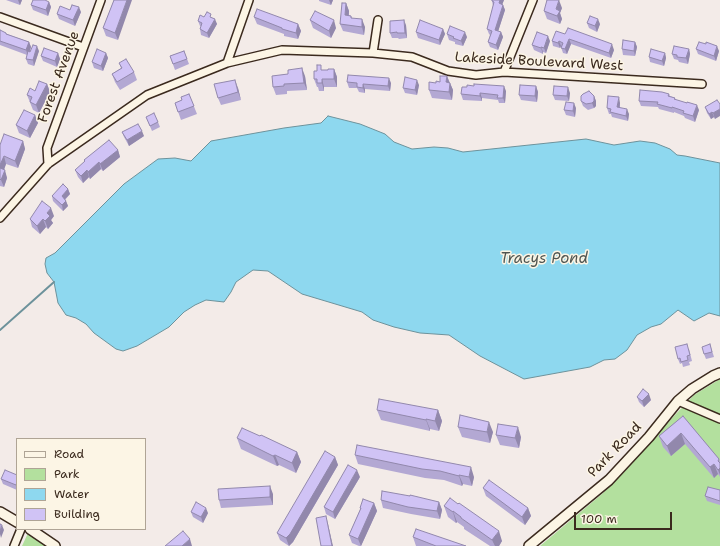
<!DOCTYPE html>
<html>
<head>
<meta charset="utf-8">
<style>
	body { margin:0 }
	#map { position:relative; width:720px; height:546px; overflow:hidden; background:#f3ebe8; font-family:"Shantell Sans",sans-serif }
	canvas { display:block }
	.legend { position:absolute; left:16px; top:438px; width:130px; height:92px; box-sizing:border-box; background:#fcf5e5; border:1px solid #afa495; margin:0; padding:5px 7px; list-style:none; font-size:12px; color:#3b2a1e }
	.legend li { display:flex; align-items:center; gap:8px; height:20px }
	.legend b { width:20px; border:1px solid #afa495 }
	.scale { position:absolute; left:574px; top:512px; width:98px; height:18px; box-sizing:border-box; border:2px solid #3b2a1e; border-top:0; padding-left:5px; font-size:12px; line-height:14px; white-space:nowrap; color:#3b2a1e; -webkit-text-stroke:3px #fcf5e5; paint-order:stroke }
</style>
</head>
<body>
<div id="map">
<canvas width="720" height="546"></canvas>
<ul class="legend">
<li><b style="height:5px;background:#fcf5e5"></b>Road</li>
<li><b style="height:11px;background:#b3e09e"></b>Park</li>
<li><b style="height:11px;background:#8ed8ef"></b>Water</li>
<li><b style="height:11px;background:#d0c3f5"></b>Building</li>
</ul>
<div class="scale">100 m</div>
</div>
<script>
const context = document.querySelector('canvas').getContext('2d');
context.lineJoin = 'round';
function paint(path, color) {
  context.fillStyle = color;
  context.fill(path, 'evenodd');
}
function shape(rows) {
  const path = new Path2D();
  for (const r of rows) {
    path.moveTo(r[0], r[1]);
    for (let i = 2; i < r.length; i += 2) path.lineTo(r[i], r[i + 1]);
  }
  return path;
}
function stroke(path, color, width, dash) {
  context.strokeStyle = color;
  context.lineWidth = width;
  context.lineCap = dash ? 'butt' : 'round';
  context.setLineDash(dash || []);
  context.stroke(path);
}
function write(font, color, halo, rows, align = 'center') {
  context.font = font + ' "Shantell Sans",sans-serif';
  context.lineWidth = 3;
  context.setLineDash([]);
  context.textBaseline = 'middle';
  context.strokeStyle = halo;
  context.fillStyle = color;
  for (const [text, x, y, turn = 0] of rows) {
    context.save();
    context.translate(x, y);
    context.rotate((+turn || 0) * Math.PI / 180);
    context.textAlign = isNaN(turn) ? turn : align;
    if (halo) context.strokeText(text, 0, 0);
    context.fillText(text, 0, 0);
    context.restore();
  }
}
paint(shape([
	[720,379,720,546,540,546,602,494,626,470,673,417,694,395],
	[28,533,42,543,46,546,22,546]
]), '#b3e09e');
const water = shape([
	[328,116,360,124,385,134,394,142,412,149,434,147,448,148,463,152,586,139,614,145,640,141,655,143,670,149,677,155,685,156,720,163,720,316,709,313,694,321,678,310,661,324,651,327,637,335,627,350,615,359,604,360,590,367,524,379,480,356,449,335,420,333,394,327,373,320,362,312,302,294,268,271,253,270,236,282,231,292,224,302,206,300,195,305,184,312,169,327,137,346,123,351,116,349,94,333,86,324,76,318,66,315,58,303,54,282,47,273,45,264,46,258,55,253,124,184,158,159,175,158,191,161,211,141,284,128,321,123,328,116]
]);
paint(water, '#8ed8ef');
stroke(water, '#6d929b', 1);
stroke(shape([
	[0,330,54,282]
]), '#6d929b', 2);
const street = shape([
	[0,17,83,47],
	[373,53,378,20],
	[227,63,249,0],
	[504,72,533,0],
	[48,164,47,148,101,0],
	[0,218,48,164,147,95,227,63,282,50,373,53,412,57,448,71,476,75,504,72,702,84],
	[678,401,720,419],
	[14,546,21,529]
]);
const secondary = shape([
	[0,512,17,522],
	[30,529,55,546],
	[529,546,609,480,649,437,678,401,692,389,713,376,720,373]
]);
stroke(street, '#3b2a1e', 10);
stroke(secondary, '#3b2a1e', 12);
stroke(street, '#fcf5e5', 7);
stroke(secondary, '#fcf5e5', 9);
paint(shape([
	[6,0,22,0,20,5],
	[114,0,118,40,106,36,103,28],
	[319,0,333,0,331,5,319,1],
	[492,0,504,0,502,4,503,5,505,10,498,31,501,32,503,37,498,50,490,47,488,42,490,35,489,34,487,29,493,6,492,1],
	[49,2,51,7,48,16,33,10,31,5],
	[346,3,349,11,349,15,351,16,352,18,365,27,364,35,343,31,340,24],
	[562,8,560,13,562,19,560,24,547,19,544,11],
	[70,10,81,12,75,26,59,19,57,14],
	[204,17,213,18,217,24,209,38,201,35,200,29,201,26,200,26,198,21],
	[254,17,298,24,301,31,298,39,284,36,284,34,257,24],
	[310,20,336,28,331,38,313,28],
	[587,23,600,24,597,32,589,28],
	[406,25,407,38,399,39,398,38,392,38,390,33],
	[443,29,445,34,440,45,418,38,416,32],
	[0,30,7,34,29,42,31,47,30,52,39,51,34,66,28,64,26,59,27,55,0,45],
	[447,34,467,37,463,46,455,44,455,42,449,40],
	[565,34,614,50,611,58,571,44,567,54,563,53,561,47,561,46,560,48,553,46,552,41],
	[550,41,546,53,543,52,543,54,534,50,532,45],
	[635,42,637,47,635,56,623,55,622,49],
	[706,44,719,51,716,61,698,54,696,49],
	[689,49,690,54,688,64,679,62,678,60,674,59,672,54],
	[184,51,189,64,175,70,170,56],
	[58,53,60,59,57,67,43,61,41,56],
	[106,53,108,58,103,71,94,68,92,62],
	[665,53,666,58,664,66,650,62,649,57],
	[119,63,134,72,137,80,120,90,115,82,112,74,121,68],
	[334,69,337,77,337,87,324,87,324,91,319,91,318,87,317,87,314,79,323,70,328,70],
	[305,76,307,90,287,91,287,94,276,95,273,87],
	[447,76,453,90,452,100,432,98,429,90,436,83,440,82],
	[347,82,391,83,390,91,365,89,365,93,359,92,357,88,349,88],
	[47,84,50,92,39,113,33,110,27,95],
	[419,85,417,95,405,93,403,88],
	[536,86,538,92,537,102,521,100,519,95],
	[238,88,241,100,221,105,218,98],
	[506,91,505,103,499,103,498,100,482,98,482,101,463,100,461,94],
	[570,93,569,101,555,100,553,95],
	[189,94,197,114,181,120,175,103,182,100],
	[669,94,670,96,675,98,676,100,699,110,695,122,685,118,684,116,674,112,674,113,659,109,658,107,641,106,639,101],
	[594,96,596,101,596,106,594,108,588,110,583,106,581,101],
	[620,103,620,108,629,114,628,121,612,117,611,114,609,114,607,108],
	[720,104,715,119,714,117,711,119,707,113,705,107],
	[576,108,575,117,566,115,564,110],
	[35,115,38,123,30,138,19,133,16,125],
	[146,117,158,122,160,127,152,131],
	[122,132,144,136,129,146,124,137],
	[23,141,25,149,18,168,6,164,4,170,7,178,4,187,0,186,0,145],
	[118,150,120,157,103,171,101,169,90,179,89,177,83,183,78,177,75,170,85,162,84,160],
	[68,189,70,194,65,200,66,201,68,206,63,211,53,201,52,196],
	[54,216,51,220,53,223,48,229,46,227,40,234,32,227,30,219],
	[710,344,714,357,706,359,704,354],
	[689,349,692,361,689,362,690,365,683,367,682,363,680,364,678,359],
	[637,397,651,400,644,407,639,402],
	[377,410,438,410,442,421,439,431,430,429,430,431,381,420],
	[683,416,719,459,720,461,720,477,718,474,714,478,685,444,671,456,663,447,659,436],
	[458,427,493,432,490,443,462,437],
	[496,435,521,437,519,448,500,445],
	[260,436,297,452,301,462,296,473,279,465,277,466,241,449,237,438],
	[355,455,474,477,472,486,463,484,462,486,444,480,425,478,358,464],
	[335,457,338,465,293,542,289,546,280,540,277,533],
	[17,475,17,490,3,484,1,479],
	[360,477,335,519,326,514,324,507],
	[483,488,528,508,531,516,525,525,486,496],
	[720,490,720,505,707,501,705,496],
	[273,494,273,505,221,508,219,500],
	[381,500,439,502,442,510,440,519,411,514,383,508],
	[374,503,377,511,361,546,359,546,352,543,349,535,360,510,360,508],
	[458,504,502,541,499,546,490,546,464,529,464,527,457,522,456,523,448,517,444,506],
	[191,512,208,513,203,523,193,517],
	[413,537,466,546,416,546]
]), '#b3a8d3');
paint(shape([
	[18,0,22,0,20,5],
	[127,0,132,0,118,40,115,33],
	[329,0,333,0,331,5],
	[500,0,504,0,501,8,499,3],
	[559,0,562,8,560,13,562,19,560,24,557,16,556,9],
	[49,2,51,7,48,16,46,10],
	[346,3,349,11,348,23,345,15],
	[503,5,505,10,497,35,495,30],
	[79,7,81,12,75,26,73,20],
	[215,19,217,24,209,38,207,33],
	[362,19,365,27,364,35,362,27],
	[598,19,600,24,597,32,595,26],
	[334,20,336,28,331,38,329,31],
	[404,20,406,25,407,38,405,33],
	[298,24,301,31,298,39,296,33],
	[443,29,445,34,440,45,439,40],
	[465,32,467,37,463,46,461,41],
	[501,32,503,37,498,50,496,45],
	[548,36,550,41,546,53,544,48],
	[569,39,571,44,567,54,565,49],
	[559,41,561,46,560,48,558,43],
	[29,42,31,47,28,56,26,50],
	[635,42,637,47,635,56,634,51],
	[612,44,614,50,611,58,609,53],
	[37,46,39,51,34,66,33,60],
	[717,46,719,51,716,61,714,56],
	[541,47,543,52,543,54,541,48],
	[689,49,690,54,688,64,686,58],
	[58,53,60,59,57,67,55,61],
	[106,53,108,58,103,71,101,66],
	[665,53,666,58,664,66,662,61],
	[302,68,305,76,307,90,304,83],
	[334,69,337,77,337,87,334,79],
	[447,76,450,84,446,82],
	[389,78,391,83,390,91,388,86],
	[322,79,324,87,324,91,322,83],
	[235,80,238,88,241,100,238,92],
	[417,80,419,85,417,95,415,90],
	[450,83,453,90,452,100,449,92],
	[47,84,50,92,39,113,36,105],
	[363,84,365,89,365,93,363,88],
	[504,86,506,91,505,103,503,98],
	[536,86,538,92,537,102,535,96],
	[568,87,570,93,569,101,567,96],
	[480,93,482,98,482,101,480,96],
	[594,96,596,101,596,106,594,108,592,103],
	[619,97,620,103,619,112,617,107],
	[574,103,576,108,575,117,573,111],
	[697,105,699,110,695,122,693,116],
	[627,109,629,114,628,121,626,116],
	[720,109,720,116,715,119,713,113],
	[712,112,714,117,711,119,709,114],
	[35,115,38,123,30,138,27,131],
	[142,131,144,136,129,146,127,140],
	[23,141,25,149,18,168,15,161],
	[118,150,120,157,103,171,100,164],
	[4,156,6,164,2,175,0,171,0,165],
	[99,162,101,169,90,179,88,172],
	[5,170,7,178,4,187,1,180],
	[87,170,89,177,83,183,81,176],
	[68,189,70,194,63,201,62,196],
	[66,201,68,206,63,211,62,205],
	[51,208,54,216,51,220,53,223,48,229,45,221,47,213],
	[43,219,46,227,40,234,37,226],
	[649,394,651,400,644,407,642,401],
	[438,410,442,421,439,431,435,421],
	[426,419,430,429,430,431,426,420],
	[489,422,493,432,490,443,487,432],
	[518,427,521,437,519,448,515,438],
	[681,433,685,444,671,456,667,446],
	[297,452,301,462,296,473,292,463],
	[275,455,279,465,277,466,273,456],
	[335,457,338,465,293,542,289,546,286,538],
	[714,464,718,474,714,478,710,467],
	[471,467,474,477,472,486,469,477],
	[720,468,720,475,718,470],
	[357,470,360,477,335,519,333,512],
	[459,475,463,484,462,486,459,476],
	[270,486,273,494,273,505,270,497],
	[439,502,442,510,440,519,437,511],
	[374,503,377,511,361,546,358,539],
	[206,508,208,513,203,523,201,517],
	[528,508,531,516,525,525,522,517],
	[453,511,457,522,456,523,453,512],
	[326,516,328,524,333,546,332,546],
	[2,525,4,530,1,538,0,534,0,531],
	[499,531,502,541,499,546,495,546,492,540],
	[190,539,192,546,182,546]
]), '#9288ac');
const building = shape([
	[33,0,45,0,49,2,46,10,31,5,33,0],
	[114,0,127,0,115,33,103,28,114,0],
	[492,0,500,0,499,3,503,5,495,30,501,32,496,45,488,42,492,31,487,29,494,2,492,1,492,0],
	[547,0,559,0,556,9,560,11,557,16,544,11,547,0],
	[342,3,346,3,345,15,351,16,351,18,362,19,362,27,340,24,342,3],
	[72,5,79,7,73,20,57,14,60,6,70,10,72,5],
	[257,9,298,24,296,33,282,29,282,28,254,17,257,9],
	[315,11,334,20,329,31,310,20,315,11],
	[207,12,211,14,210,17,215,19,207,33,200,29,202,23,198,21,200,15,204,17,207,12],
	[590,16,598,19,595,26,587,23,590,16],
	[404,20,405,33,397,33,397,32,390,33,390,21,404,20],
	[420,20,443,29,439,40,416,32,420,20],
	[450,26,465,32,461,41,453,38,454,37,447,34,450,26],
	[568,28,612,44,609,53,569,39,565,49,561,48,563,43,559,41,558,43,552,41,556,31,565,34,568,28],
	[0,30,6,33,6,34,29,42,26,50,0,41,0,30],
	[537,32,548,36,544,48,541,47,541,48,532,45,537,32],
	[623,40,635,42,634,51,622,49,623,40],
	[699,42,706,44,706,42,717,46,714,56,696,49,699,42],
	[33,45,37,46,33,60,26,59,28,51,30,52,33,45],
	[674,46,689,49,686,58,677,57,677,55,672,54,674,46],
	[44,48,58,53,55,61,41,56,44,48],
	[97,49,106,53,101,66,92,62,97,49],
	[651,49,665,53,662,61,649,57,651,49],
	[184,51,187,59,173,64,170,56,184,51],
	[126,59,134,72,117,82,112,74,122,68,119,63,126,59],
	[317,65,321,65,321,70,328,70,328,69,334,69,334,79,322,79,322,83,317,83,317,79,314,79,314,71,317,71,317,65],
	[302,68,304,83,284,84,284,86,273,87,272,76,288,74,288,70,302,68],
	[348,75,389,78,388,86,363,84,363,88,357,87,357,83,347,82,348,75],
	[440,76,447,76,446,82,450,83,449,92,429,90,429,82,436,83,436,81,440,82,440,76],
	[405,77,417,80,415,90,403,88,405,77],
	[235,80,238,92,218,98,214,84,235,80],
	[39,81,47,84,36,105,30,102,32,97,27,95,30,88,35,91,39,81],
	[474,84,504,86,503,98,497,98,498,95,480,93,480,96,461,94,462,87,467,87,467,85,474,86,474,84],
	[520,85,536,86,535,96,519,95,520,85],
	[554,86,568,87,567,96,553,95,554,86],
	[640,90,662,92,669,94,668,96,675,98,674,99,687,103,687,102,697,105,693,116,683,113,684,111,672,107,672,108,657,104,658,102,639,101,640,90],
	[589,91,594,96,594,101,592,103,586,104,581,101,581,96,583,94,589,91],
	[189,94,194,106,178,112,175,103,182,100,181,97,189,94],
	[608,96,619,97,617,107,627,109,626,116,610,112,611,109,607,108,608,96],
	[717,100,720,104,720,109,713,113,712,112,709,114,705,107,717,100],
	[566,102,574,103,573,111,564,110,566,102],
	[24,110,35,115,27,131,16,125,24,110],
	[154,113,158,122,150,126,146,117,154,113],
	[138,124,142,131,127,140,122,132,138,124],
	[4,134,23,141,15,161,4,156,0,165,0,145,4,134],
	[109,140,118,150,100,164,99,162,88,172,87,170,81,176,75,170,85,161,84,160,109,140],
	[0,168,5,170,1,180,0,179,0,168],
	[63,184,68,189,62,196,66,201,62,205,52,196,63,184],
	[42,201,51,208,47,213,50,216,45,221,43,219,37,226,30,219,42,201],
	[687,344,690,355,687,356,688,360,681,362,680,358,678,359,675,347,687,344],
	[710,344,712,352,704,354,702,347,710,344],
	[643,389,649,394,642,401,637,397,643,389],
	[379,399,438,410,435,421,426,419,426,420,377,410,379,399],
	[460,415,489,422,487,432,458,427,460,415],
	[683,416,719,459,718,461,720,463,720,468,718,470,714,464,710,467,681,433,667,446,659,436,683,416],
	[498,424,518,427,515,438,496,435,498,424],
	[242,428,260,436,261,435,297,452,292,463,275,455,273,456,237,438,242,428],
	[357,445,471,467,469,477,459,475,459,476,440,471,422,469,355,455,357,445],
	[325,451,335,457,290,534,286,538,277,533,325,451],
	[348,465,357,470,333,512,324,507,348,465],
	[5,470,17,475,17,483,16,485,1,479,5,470],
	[489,480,528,508,522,517,483,488,489,480],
	[270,486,270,497,219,500,218,489,270,486],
	[708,487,720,490,720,501,705,496,708,487],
	[382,491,410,496,410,495,439,502,437,511,408,507,381,500,382,491],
	[450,498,458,504,459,503,499,531,492,540,461,518,461,517,453,511,453,512,444,506,450,498],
	[363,499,374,503,358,539,349,535,361,508,360,508,363,499],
	[196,502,206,508,201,517,191,512,196,502],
	[326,516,332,546,321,546,316,518,326,516],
	[0,524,2,525,0,531,0,524],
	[416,529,466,546,436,546,413,537,416,529],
	[183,531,190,539,182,546,165,546,183,531]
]);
paint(building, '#d0c3f5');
stroke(building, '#9288ac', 1);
write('14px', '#3b2a1e', '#fcf5e5', [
	["Lakeside Boulevard West",539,62,3],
	["Forest Avenue",59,77,-70],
	["Park Road",615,450,-46]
]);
write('italic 15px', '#505652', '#fcf5e5', [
	["Tracys Pond",544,259]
]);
</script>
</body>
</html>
